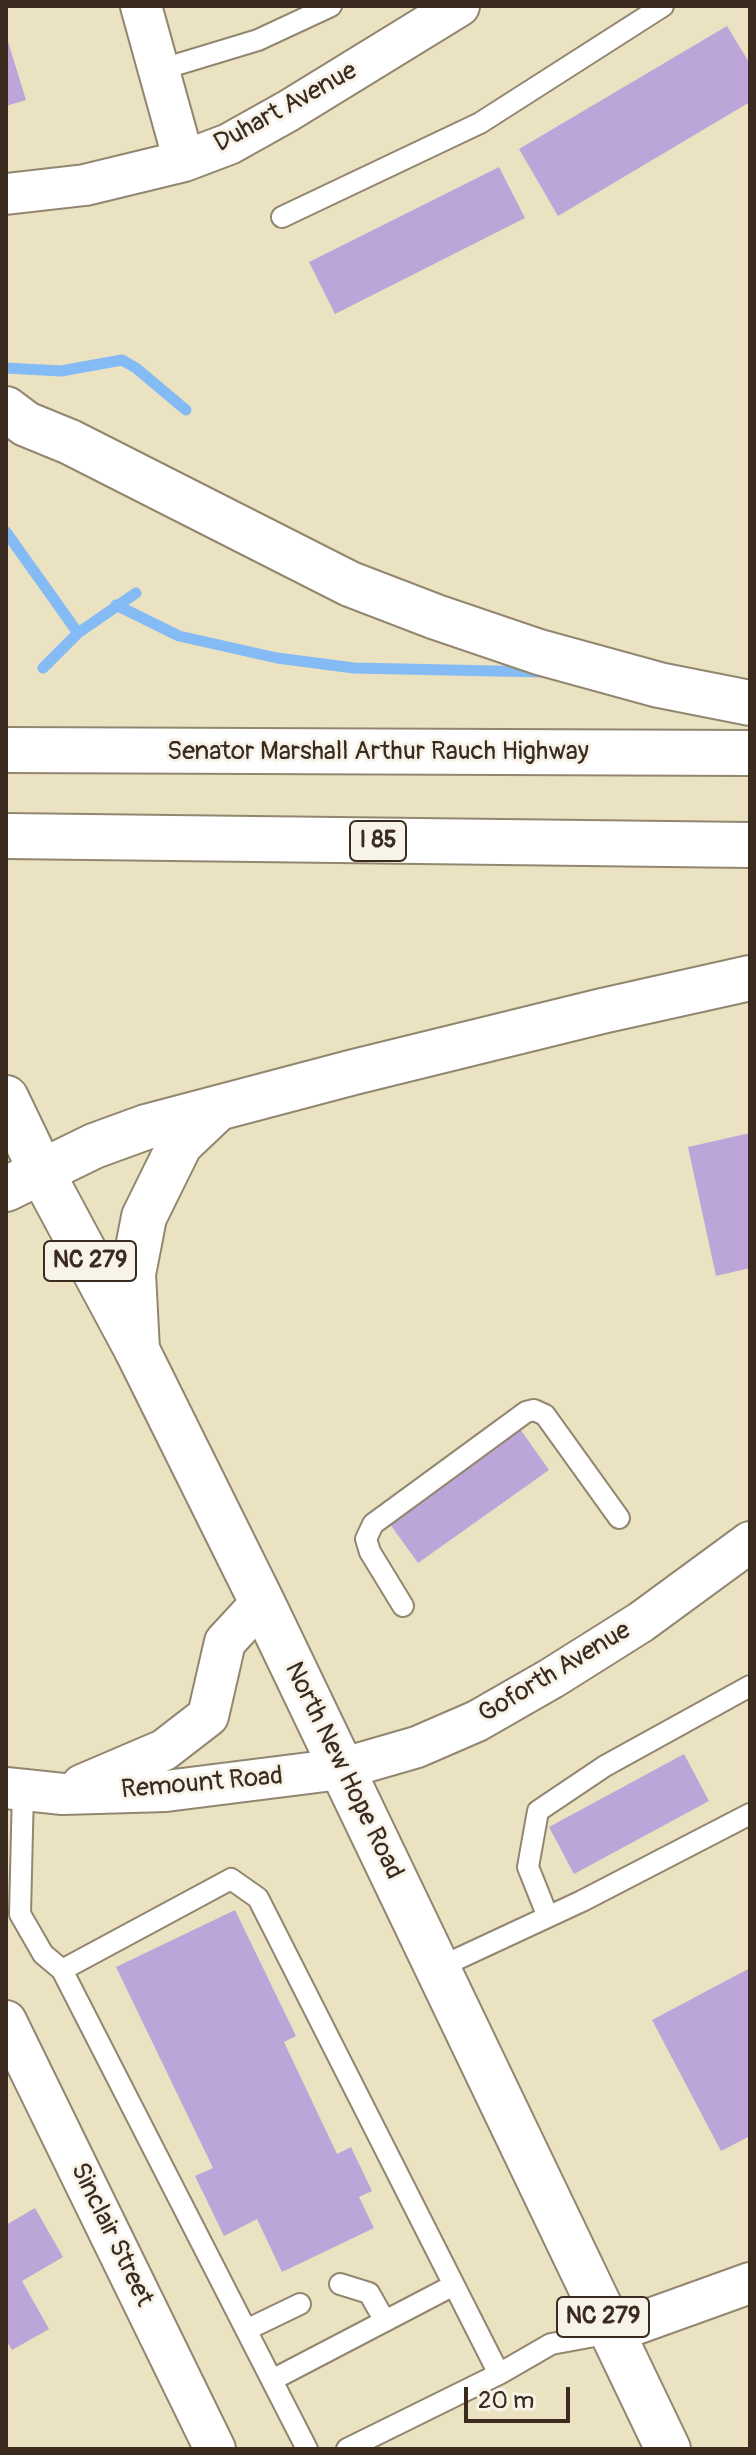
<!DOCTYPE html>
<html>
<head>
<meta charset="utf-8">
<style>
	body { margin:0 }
	#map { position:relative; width:756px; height:2455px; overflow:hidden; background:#ebe2c1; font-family:Pangolin,sans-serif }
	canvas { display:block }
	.frame { position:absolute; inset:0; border:8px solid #3b2a1e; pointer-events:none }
	.scale { position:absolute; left:464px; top:2387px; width:106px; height:36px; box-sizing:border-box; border:4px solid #3b2a1e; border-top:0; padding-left:10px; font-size:24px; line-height:28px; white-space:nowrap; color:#3b2a1e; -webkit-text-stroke:6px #f7f3e8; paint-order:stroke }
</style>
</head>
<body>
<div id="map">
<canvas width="756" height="2455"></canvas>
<div class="frame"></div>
<div class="scale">20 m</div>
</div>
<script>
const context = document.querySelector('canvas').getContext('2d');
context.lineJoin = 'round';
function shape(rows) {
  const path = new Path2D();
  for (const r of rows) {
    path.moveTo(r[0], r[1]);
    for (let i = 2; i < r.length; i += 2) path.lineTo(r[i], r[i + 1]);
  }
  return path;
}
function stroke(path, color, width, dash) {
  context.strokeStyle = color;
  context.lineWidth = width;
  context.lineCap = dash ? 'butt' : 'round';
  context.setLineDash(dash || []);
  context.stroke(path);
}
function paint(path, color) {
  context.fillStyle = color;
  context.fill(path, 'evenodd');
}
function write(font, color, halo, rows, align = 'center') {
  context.font = font + ' Pangolin,sans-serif';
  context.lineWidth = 6;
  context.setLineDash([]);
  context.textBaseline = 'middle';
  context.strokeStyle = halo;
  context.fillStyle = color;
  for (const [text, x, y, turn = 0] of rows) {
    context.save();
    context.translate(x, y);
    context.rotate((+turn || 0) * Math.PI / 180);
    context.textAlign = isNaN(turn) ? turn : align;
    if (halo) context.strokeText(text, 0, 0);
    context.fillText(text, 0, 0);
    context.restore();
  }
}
stroke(shape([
	[6,368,61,371,122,360,136,368,186,410],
	[6,532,78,633],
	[116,605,179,636,277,658,354,668,543,672],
	[43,668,78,633,136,593]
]), '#85bbf4', 11);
paint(shape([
	[727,26,750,64,750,102,558,216,519,149],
	[6,35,26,100,6,106],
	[499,167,525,218,335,314,309,262],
	[750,1133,750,1268,716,1276,688,1147],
	[518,1426,549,1470,418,1563,387,1520],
	[684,1754,709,1801,574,1874,549,1827],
	[235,1910,296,2036,284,2042,337,2154,351,2147,372,2191,359,2197,374,2228,282,2272,257,2219,224,2236,195,2176,213,2168,116,1967],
	[750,1968,750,2136,721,2151,652,2020],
	[35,2208,63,2257,22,2281,49,2329,12,2350,6,2340,6,2225]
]), '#bca6d9');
const service = shape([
	[159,70,258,40,331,6],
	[282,217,480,123,663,6],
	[403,1606,370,1552,366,1539,373,1524,526,1412,534,1410,545,1415,619,1518],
	[23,1790,20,1914,43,1954,62,1970,231,1879,258,1898,499,2374,551,2344,611,2333],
	[548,1917,528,1867,538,1811,605,1766,750,1686],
	[438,1968,582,1901,750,1814],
	[62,1970,307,2449],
	[340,2284,369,2293,385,2321],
	[246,2330,300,2304],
	[272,2380,454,2285],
	[347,2449,499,2374]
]);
const minor = shape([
	[141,6,184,161],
	[6,194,85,185,184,161,229,144,288,111,459,6],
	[82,1785,164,1750,208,1716,225,1642,262,1602],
	[6,1788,63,1794,166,1791,341,1769,417,1747,477,1721,552,1678,641,1622,750,1542],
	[6,2021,215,2449],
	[611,2333,750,2283]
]);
const primary = shape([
	[6,1098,42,1173,137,1350,262,1602,668,2449]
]);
const motorway = shape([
	[6,409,26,424,70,442,350,584,436,617,539,652,659,685,750,703],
	[6,750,750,753],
	[6,836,750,845],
	[6,1189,94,1146,146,1127,354,1072,602,1011,750,978],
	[137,1350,133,1274,144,1217,180,1144,217,1109]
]);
stroke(service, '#938670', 24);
stroke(minor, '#938670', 44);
stroke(primary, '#938670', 48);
stroke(motorway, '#938670', 48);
stroke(service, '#fff', 20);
stroke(minor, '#fff', 40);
stroke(primary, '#fff', 44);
stroke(motorway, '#fff', 44);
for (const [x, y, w] of [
	[378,841,56],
	[90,1261,92],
	[603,2317,92]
]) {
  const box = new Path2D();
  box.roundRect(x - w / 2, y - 20, w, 40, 6);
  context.fillStyle = '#f7f3e8';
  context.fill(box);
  stroke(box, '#3b2a1e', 2);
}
write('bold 24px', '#3b2a1e', null, [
	["I 85",378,841],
	["NC 279",90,1261],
	["NC 279",603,2317]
]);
write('26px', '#3b2a1e', '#f7f3e8', [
	["Duhart Avenue",286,108,-29],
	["Senator Marshall Arthur Rauch Highway",378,752],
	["Goforth Avenue",555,1673,-31],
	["North New Hope Road",343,1771,64],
	["Remount Road",202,1784,-5],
	["Sinclair Street",111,2235,64]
]);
</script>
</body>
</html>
